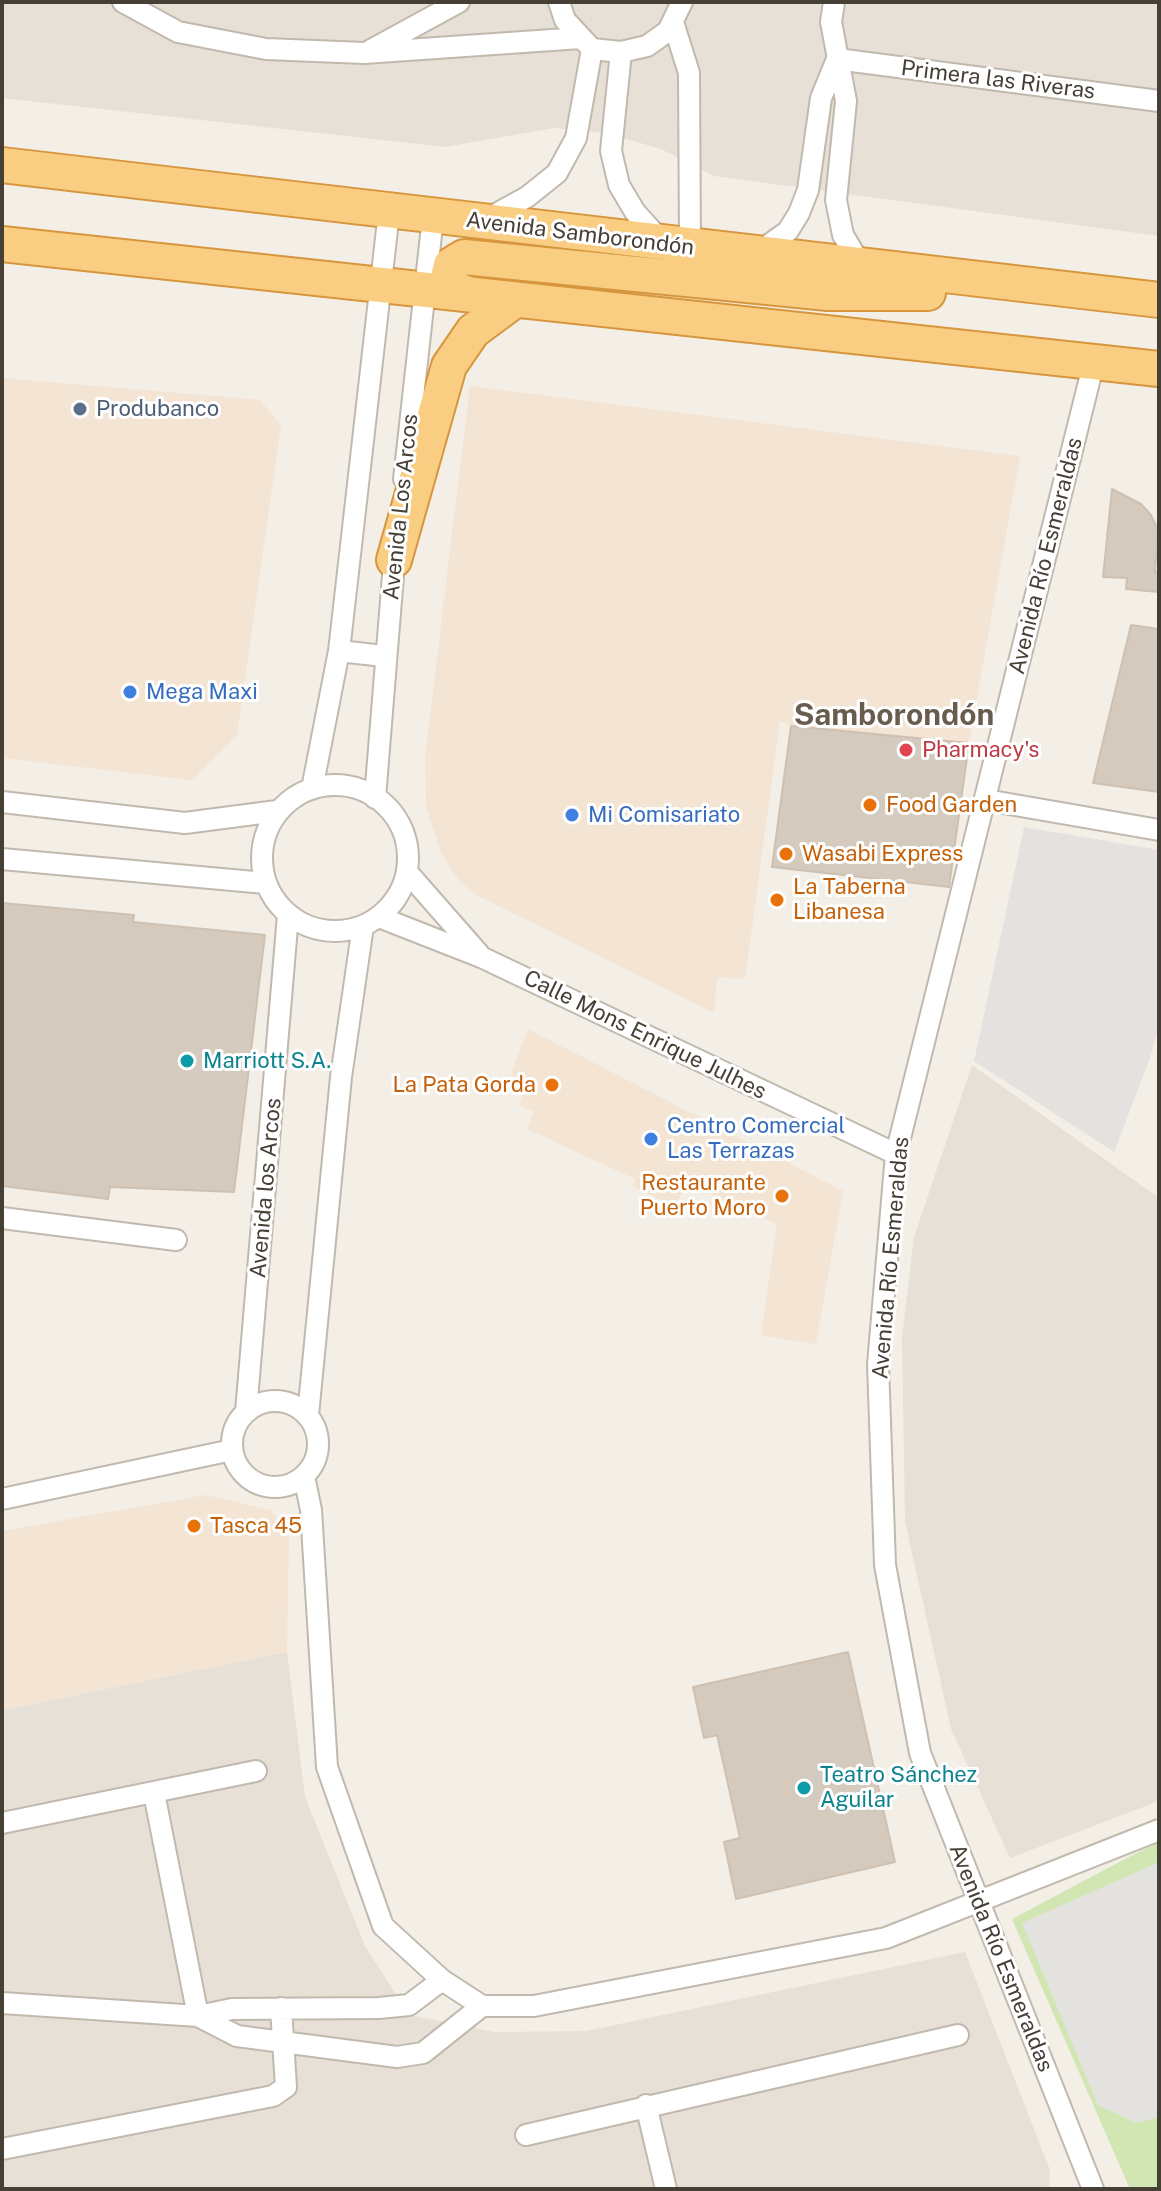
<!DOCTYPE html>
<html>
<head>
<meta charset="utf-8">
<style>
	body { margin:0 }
	#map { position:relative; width:1161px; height:2191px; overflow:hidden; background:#f3efe7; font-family:"Public Sans",sans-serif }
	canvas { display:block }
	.frame { position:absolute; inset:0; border:4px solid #463f36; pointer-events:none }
</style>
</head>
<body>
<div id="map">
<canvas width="1161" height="2191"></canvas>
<div class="frame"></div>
</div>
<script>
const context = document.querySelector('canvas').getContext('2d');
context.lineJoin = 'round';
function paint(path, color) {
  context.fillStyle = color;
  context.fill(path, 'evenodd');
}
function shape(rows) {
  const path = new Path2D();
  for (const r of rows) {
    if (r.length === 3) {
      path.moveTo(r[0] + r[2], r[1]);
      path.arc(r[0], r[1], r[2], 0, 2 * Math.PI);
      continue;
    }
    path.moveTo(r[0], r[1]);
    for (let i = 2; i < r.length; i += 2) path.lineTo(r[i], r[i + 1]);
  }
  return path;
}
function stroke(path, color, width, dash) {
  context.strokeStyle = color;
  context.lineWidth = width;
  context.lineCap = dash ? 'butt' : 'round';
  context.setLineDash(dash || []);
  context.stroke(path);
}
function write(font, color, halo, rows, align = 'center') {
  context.font = font + ' "Public Sans",sans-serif';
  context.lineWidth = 6;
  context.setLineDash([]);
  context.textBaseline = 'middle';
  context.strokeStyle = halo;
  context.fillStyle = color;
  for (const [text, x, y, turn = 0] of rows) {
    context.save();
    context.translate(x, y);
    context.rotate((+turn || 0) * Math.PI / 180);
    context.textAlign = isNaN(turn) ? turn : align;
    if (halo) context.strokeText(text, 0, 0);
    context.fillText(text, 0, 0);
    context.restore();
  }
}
paint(shape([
	[2,2,1159,2,1159,236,714,176,661,149,606,133,554,128,445,147,2,98],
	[972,1065,1159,1198,1159,1801,1010,1858,951,1729,905,1522,902,1337,914,1237],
	[287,1652,305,1797,365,1946,409,2015,495,2032,586,2031,965,1952,1050,2170,1049,2189,2,2189,2,1710]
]), '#e7e0d6');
paint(shape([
	[3,378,260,400,281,425,237,735,192,780,2,758],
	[470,386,1020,456,969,743,791,726,780,721,745,979,717,977,714,1013,478,896,460,882,442,855,426,807,425,757],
	[528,1029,843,1191,816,1344,761,1335,777,1224,686,1183,675,1208,633,1186,635,1179,527,1129,534,1112,520,1105,526,1084,511,1074],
	[205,1495,271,1510,289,1537,287,1652,2,1710,2,1531]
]), '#f4e4d3');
paint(shape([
	[1159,1841,1159,2189,1130,2189,1012,1919]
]), '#d1e6b2');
paint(shape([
	[1024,827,1159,850,1159,1025,1150,1058,1114,1152,974,1061],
	[1159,1862,1159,2117,1136,2123,1098,2105,1022,1923]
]), '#e4e2df');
const building = shape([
	[1112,489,1141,504,1151,515,1158,530,1155,572,1159,572,1159,592,1126,589,1127,578,1103,577,1112,489],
	[1131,625,1159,629,1159,792,1093,783,1131,625],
	[791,726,969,743,949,887,772,867,791,726],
	[2,903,134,915,133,922,265,935,234,1192,110,1187,108,1199,2,1186,2,903],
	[848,1652,895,1862,736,1899,724,1842,740,1838,717,1735,704,1738,693,1687,848,1652]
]);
paint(building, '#d4cabd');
stroke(building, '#cfc1b1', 2);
const minor = shape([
	[123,2,178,32,266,49,364,53,581,38],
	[559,2,565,20,592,49,621,52,647,46,668,31,682,2],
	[834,2,831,22,846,101,836,200,843,235,862,267],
	[673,22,689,73,690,247],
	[371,50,459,2],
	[621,52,611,151,619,185,635,212,663,243],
	[837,59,1159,101],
	[487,219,527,197,557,173,576,138,592,49],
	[756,254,788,231,799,213,808,190,821,98,837,59],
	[404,479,433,217],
	[339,651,384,656],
	[335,858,73],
	[312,789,339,651,389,212],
	[375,798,395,551],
	[986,800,1159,830],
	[2,802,185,823,277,811],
	[2,859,265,883],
	[408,873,479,954],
	[379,917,481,957,896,1154],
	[2,1218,176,1240],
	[275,1444,43],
	[246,1412,288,915],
	[308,1415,341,1077,363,926],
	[304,1476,311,1510,327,1767,383,1926,442,1980,482,2006,534,2006,886,1938,1159,1830],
	[2,1499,232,1450],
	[154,1793,198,2016],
	[2,1823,256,1771],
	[2,2003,198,2016,232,2009,379,2008,409,2005,442,1980],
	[198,2016,237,2036,397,2057,423,2053,482,2006],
	[646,2105,666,2189],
	[526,2135,958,2035],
	[2,2149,273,2096,286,2087,281,2008],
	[1093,2189,920,1753,885,1565,878,1364,896,1154,1094,362]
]);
const trunk = shape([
	[2,165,1159,300],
	[2,244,1159,369],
	[466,293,456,291,448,278,451,265,464,257,828,293,928,293],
	[394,560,449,366,473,331,515,300]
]);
stroke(minor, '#c1b9ad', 24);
stroke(trunk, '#d7963d', 38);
stroke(minor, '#fff', 20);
stroke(trunk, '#f9ce83', 34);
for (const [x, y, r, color] of [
	[80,409,8,"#5c6f8a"],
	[130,692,8,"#3f7fe0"],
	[906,750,8,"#e0444e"],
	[870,805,8,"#e8710a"],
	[572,815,8,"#3f7fe0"],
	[786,854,8,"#e8710a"],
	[777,900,8,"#e8710a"],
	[187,1061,8,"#0f9aa8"],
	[552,1085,8,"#e8710a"],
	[651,1139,8,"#3f7fe0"],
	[782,1196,8,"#e8710a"],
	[194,1526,8,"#e8710a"],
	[804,1788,8,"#0f9aa8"]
]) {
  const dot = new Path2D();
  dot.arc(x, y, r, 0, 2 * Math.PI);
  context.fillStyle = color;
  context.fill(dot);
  stroke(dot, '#fff', 3);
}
write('22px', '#463f36', '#fff', [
	["Primera las Riveras",998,80,7],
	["Avenida Samborondón",580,234,7],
	["Avenida Los Arcos",401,507,-84],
	["Avenida Río Esmeraldas",1046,556,-76],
	["Calle Mons Enrique Julhes",645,1035,26],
	["Avenida los Arcos",266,1188,-85],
	["Avenida Río Esmeraldas",891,1258,-85],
	["Avenida Río Esmeraldas",1001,1958,68]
]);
write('22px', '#4e5e75', '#fff', [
	["Produbanco",96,409]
], 'left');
write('22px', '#366cbe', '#fff', [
	["Mega Maxi",146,692],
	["Mi Comisariato",588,815],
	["Centro Comercial",667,1126],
	["Las Terrazas",667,1151]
], 'left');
write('22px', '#be3a42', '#fff', [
	["Pharmacy's",922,750]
], 'left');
write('22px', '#c56008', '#fff', [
	["Food Garden",886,805],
	["Wasabi Express",802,854],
	["La Taberna",793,887],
	["Libanesa",793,912],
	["La Pata Gorda",536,1085,"right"],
	["Restaurante",766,1183,"right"],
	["Puerto Moro",766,1208,"right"],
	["Tasca 45",210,1526]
], 'left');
write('22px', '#0d838f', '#fff', [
	["Marriott S.A.",203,1061],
	["Teatro Sánchez",820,1775],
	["Aguilar",820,1800]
], 'left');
write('bold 30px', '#685c4e', '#fff', [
	["Samborondón",894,716]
]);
</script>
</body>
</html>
